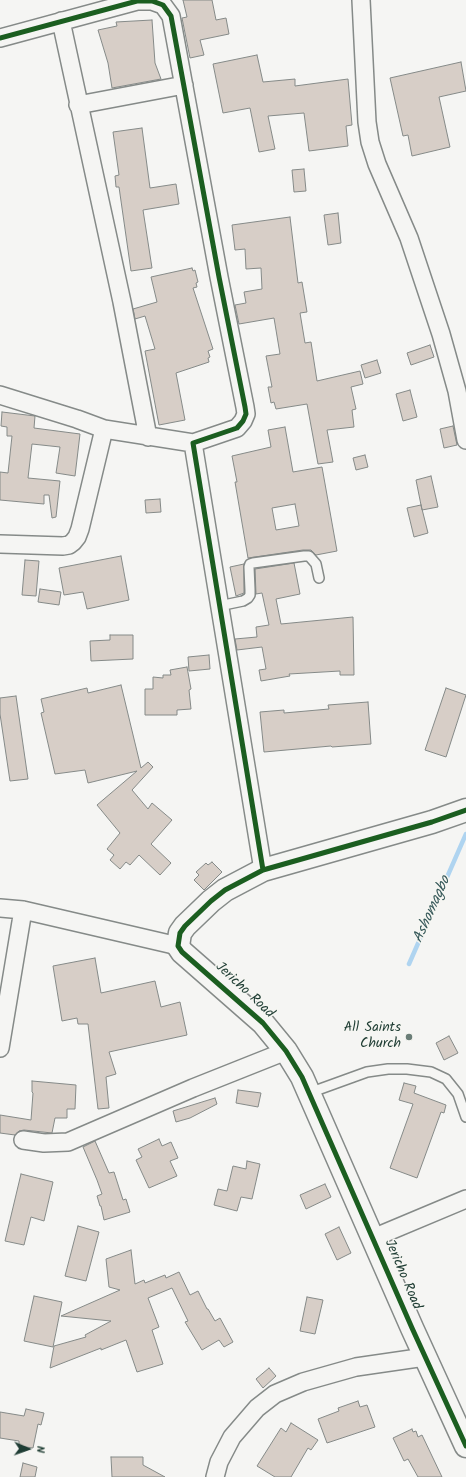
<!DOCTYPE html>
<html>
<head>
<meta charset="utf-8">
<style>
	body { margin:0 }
	#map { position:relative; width:466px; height:1477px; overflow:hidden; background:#f5f5f3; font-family:Kalam,sans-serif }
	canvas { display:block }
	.north { position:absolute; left:8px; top:1429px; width:40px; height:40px; -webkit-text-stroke:3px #f6f6f2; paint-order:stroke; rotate:92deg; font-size:11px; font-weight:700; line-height:16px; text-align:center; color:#1f3d34 }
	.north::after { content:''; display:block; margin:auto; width:14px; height:18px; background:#1f3d34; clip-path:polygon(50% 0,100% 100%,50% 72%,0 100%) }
</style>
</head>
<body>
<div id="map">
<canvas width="466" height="1477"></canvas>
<div class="north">N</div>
</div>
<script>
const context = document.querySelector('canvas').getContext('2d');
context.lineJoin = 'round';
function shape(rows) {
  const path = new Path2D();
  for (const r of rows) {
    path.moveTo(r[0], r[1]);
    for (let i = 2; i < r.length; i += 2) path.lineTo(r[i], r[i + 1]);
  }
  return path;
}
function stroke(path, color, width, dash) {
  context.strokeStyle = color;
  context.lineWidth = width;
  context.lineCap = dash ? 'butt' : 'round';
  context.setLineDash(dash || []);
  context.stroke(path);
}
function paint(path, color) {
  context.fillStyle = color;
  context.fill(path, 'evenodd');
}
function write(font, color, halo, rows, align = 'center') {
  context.font = font + ' Kalam,sans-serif';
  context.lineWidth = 3;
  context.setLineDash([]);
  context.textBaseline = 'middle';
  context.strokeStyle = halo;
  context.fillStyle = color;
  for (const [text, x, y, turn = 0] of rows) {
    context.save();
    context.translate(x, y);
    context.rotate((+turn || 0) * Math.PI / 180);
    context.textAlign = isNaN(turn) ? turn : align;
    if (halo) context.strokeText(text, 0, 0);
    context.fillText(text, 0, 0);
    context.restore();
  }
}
stroke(shape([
	[409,964,466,834]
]), '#afd4f0', 4.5);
const building = shape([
	[183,0,212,0,216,20,226,18,229,34,200,40,204,55,190,58,182,18,187,17,183,0],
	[152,20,155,63,161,79,112,88,108,63,98,30,117,26,116,22,152,20],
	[257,55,263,82,295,79,295,86,348,79,352,125,346,126,348,146,309,151,304,113,268,116,275,149,259,152,250,108,223,113,213,64,257,55],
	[461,62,466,91,439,97,450,147,412,156,408,135,403,136,390,78,461,62],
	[142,128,150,188,176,184,179,204,143,210,152,268,131,271,119,187,116,187,115,176,119,175,113,132,142,128],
	[304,169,306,191,294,192,292,170,304,169],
	[338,213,341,243,328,245,324,215,338,213],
	[290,217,298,283,302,282,307,312,300,313,305,343,311,342,317,381,360,371,363,384,351,387,356,409,352,410,354,427,327,430,333,462,318,464,307,404,276,409,274,402,271,403,268,387,272,387,266,356,280,354,274,318,239,324,235,305,246,303,244,292,262,289,261,268,246,269,245,249,235,250,232,225,290,217],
	[192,268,193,271,195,270,198,282,196,283,197,287,193,288,213,349,208,351,210,357,208,358,209,362,176,373,185,420,159,425,145,351,155,349,145,316,135,319,133,309,157,302,151,277,192,268],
	[430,345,434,357,411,365,407,353,430,345],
	[377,360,381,373,365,378,361,365,377,360],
	[410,390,417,417,403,421,396,394,410,390],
	[2,412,35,416,34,428,80,434,75,476,56,473,60,447,32,444,28,478,60,481,56,517,52,518,49,495,44,495,44,504,0,500,0,472,8,473,12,436,7,436,7,427,1,426,2,412],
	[453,426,457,445,444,448,440,429,453,426],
	[285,427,293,472,322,467,337,551,316,555,311,550,303,550,248,558,235,482,237,482,232,456,271,447,268,430,285,427],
	[295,504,299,526,276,530,272,508,295,504],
	[365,455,368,467,356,470,353,458,365,455],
	[431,476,438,507,422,510,416,480,431,476],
	[160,499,161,512,146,513,145,500,160,499],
	[421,505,428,533,414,537,407,508,421,505],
	[121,556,129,600,87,609,83,592,64,595,59,568,121,556],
	[25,560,39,561,36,596,22,595,25,560],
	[294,563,300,594,276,599,281,624,353,617,354,675,340,675,340,671,289,674,290,676,261,681,259,670,266,669,262,647,237,650,235,639,257,637,256,627,269,625,262,593,256,594,255,569,294,563],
	[244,564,244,593,236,596,230,567,244,564],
	[40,589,61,592,59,605,38,602,40,589],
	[110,635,133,635,133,659,91,661,90,641,110,640,110,635],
	[209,655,210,669,189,671,188,657,209,655],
	[187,667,191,689,189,690,191,709,177,710,177,715,145,715,145,689,153,689,153,677,163,678,163,675,171,675,170,670,187,667],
	[121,685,141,768,148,762,153,767,132,790,148,809,152,803,172,820,151,844,171,863,160,875,139,855,130,865,126,862,120,869,110,860,114,855,107,849,120,833,97,805,137,771,88,783,85,770,55,774,41,713,44,712,41,699,87,688,88,693,121,685],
	[446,688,466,695,446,757,425,750,446,688],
	[16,696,28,779,10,781,0,714,0,698,16,696],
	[368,702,371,744,332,747,331,746,264,752,260,712,284,710,284,713,329,709,328,705,368,702],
	[212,862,222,872,204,890,194,880,199,875,196,872,206,863,208,865,212,862],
	[95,958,101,993,155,981,161,1007,180,1002,187,1035,109,1052,116,1074,106,1077,109,1108,98,1109,88,1024,78,1024,77,1018,62,1021,53,966,95,958],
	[449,1036,458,1053,444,1060,436,1043,449,1036],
	[32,1081,76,1085,75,1109,67,1109,67,1118,55,1118,52,1133,24,1130,19,1131,15,1135,0,1133,0,1115,31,1120,33,1093,32,1092,32,1081],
	[404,1083,416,1086,414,1093,446,1105,444,1113,441,1112,417,1178,390,1168,413,1104,399,1100,404,1083],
	[238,1090,261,1093,258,1107,236,1103,238,1090],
	[215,1098,217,1104,190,1118,176,1122,173,1111,215,1098],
	[159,1139,162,1146,171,1142,178,1158,170,1161,177,1176,149,1188,136,1160,142,1157,138,1149,159,1139],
	[95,1141,109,1173,114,1172,123,1200,126,1199,130,1212,104,1220,101,1206,100,1206,97,1196,102,1194,97,1180,83,1147,95,1141],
	[247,1161,260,1164,252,1199,241,1197,237,1211,214,1205,218,1189,227,1191,233,1166,246,1169,247,1161],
	[21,1174,53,1182,44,1221,31,1217,24,1245,5,1241,21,1174],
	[325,1184,331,1197,306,1209,300,1195,325,1184],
	[78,1226,99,1232,86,1281,65,1276,78,1226],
	[339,1227,351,1253,337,1260,325,1234,339,1227],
	[131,1250,135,1284,144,1280,145,1283,165,1275,166,1278,179,1272,190,1295,198,1291,207,1309,208,1309,215,1321,220,1318,233,1342,224,1347,219,1340,202,1350,185,1322,188,1321,172,1288,148,1298,159,1327,152,1330,163,1364,137,1372,126,1340,101,1350,101,1348,50,1368,54,1346,86,1337,85,1335,111,1321,61,1316,120,1290,109,1287,106,1259,131,1250],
	[34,1296,62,1302,53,1347,24,1341,34,1296],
	[307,1297,323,1300,315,1334,300,1331,307,1297],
	[269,1368,276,1376,263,1388,256,1379,269,1368],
	[358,1401,360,1407,367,1405,375,1427,327,1443,318,1419,339,1411,338,1408,358,1401],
	[26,1409,44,1413,41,1425,38,1424,33,1448,19,1446,19,1441,0,1438,0,1412,24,1416,26,1409],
	[291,1423,318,1440,311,1450,308,1448,291,1477,275,1477,257,1466,281,1428,286,1432,291,1423],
	[412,1429,413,1432,416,1431,418,1437,422,1435,442,1477,418,1477,408,1459,404,1461,393,1438,412,1429],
	[111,1457,143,1457,143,1465,165,1477,112,1477,111,1457],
	[23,1463,37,1467,35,1477,20,1477,23,1463]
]);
paint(building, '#d7cec7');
stroke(building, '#858a88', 1);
const service = shape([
	[219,606,243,601,248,598,250,595,250,590,249,567,250,564,253,563,304,556,309,556,316,564,319,578],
	[309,1093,367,1072,388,1069,407,1069,431,1072,446,1079,458,1094,466,1117]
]);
const minor = shape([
	[361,0,367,122,370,142,377,164,409,238,441,334,457,391,466,440],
	[61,21,122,302,148,437],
	[0,38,137,1,152,1,163,5,171,16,219,277,245,407,246,414,243,421,237,428,193,443,263,870],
	[78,105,184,85],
	[0,395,77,419,104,429,193,443],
	[0,544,63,546,69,545,73,542,77,537,80,529,104,429],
	[0,908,23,910,178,946],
	[0,1048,23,910],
	[23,1140,44,1143,68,1142,193,1088,286,1051],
	[373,1238,466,1199],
	[215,1477,219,1462,232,1437,257,1408,275,1394,303,1382,356,1367,425,1357]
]);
const tertiary = shape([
	[466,810,432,822,263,870,225,890,211,901,185,926,180,933,178,946,182,952,263,1023,286,1051,302,1077,412,1328,466,1446]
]);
stroke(service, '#858a88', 12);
stroke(minor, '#858a88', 20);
stroke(tertiary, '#858a88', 25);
stroke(service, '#f5f5f3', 9);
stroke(minor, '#f5f5f3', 17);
stroke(tertiary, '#f5f5f3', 22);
stroke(shape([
	[0,38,137,1,152,1,163,5,171,16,219,277,245,407,246,414,243,421,237,428,193,443,263,870],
	[466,810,432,822,263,870,225,890,211,901,185,926,180,933,178,946,182,952,263,1023,286,1051,302,1077,412,1328,466,1446]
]), '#1b5e20', 5);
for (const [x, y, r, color] of [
	[409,1037,4,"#6a7d77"]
]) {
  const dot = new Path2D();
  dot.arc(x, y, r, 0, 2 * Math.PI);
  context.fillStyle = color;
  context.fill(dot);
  stroke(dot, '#f6f6f2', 1.5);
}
write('14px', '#1f3d34', '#f6f6f2', [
	["Jericho Road",244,991,43],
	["Jericho Road",402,1275,67]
]);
write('14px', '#1f3d34', '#f6f6f2', [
	["All Saints",401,1029],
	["Church",401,1045]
], 'right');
write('italic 15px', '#365859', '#f6f6f2', [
	["Ashomagbo",433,910,-66]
]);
</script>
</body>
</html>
